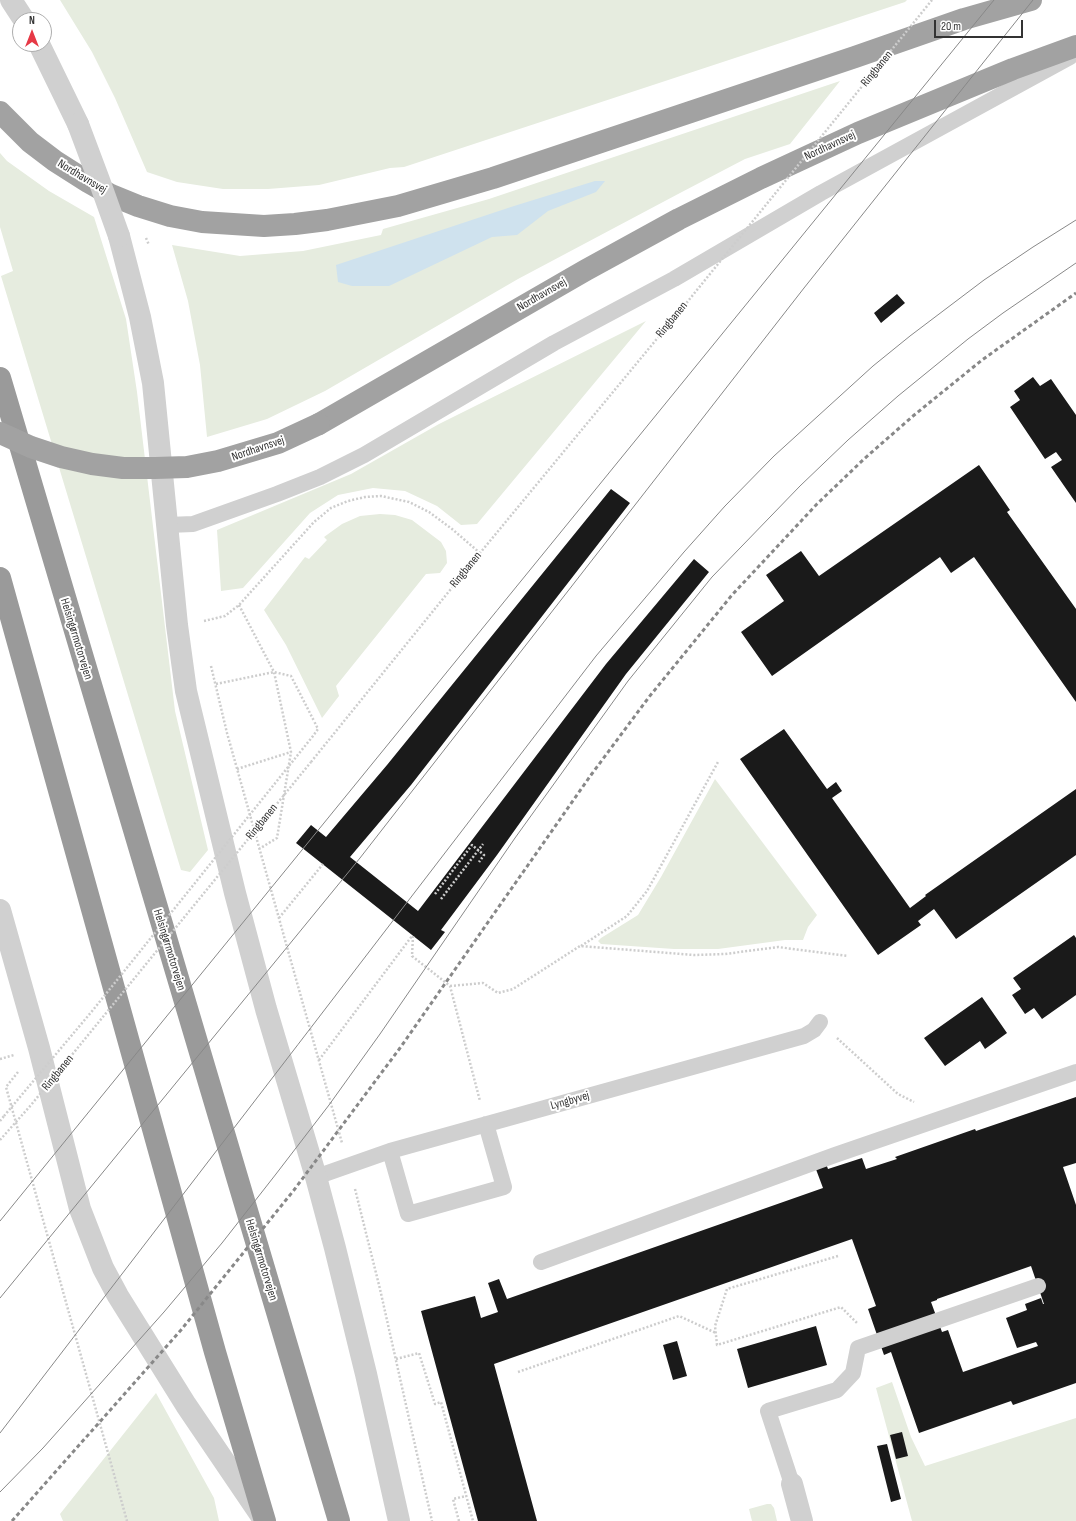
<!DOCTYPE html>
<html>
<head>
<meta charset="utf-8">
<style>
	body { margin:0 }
	#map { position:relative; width:1076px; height:1521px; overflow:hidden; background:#fff; font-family:"Sofia Sans Condensed",sans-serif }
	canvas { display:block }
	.north { position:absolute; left:12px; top:12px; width:40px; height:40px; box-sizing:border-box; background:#fff; border:1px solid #adadad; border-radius:50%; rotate:0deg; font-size:11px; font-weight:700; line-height:16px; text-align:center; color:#333 }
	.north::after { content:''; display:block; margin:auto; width:14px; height:18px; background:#e63946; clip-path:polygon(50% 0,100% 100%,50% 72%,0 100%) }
	.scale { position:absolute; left:934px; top:20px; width:89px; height:18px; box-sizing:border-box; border:2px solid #333; border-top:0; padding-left:5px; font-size:12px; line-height:14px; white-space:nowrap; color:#333; -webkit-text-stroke:3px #fff; paint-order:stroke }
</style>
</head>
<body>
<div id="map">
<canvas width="1076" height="1521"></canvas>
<div class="north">N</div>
<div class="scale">20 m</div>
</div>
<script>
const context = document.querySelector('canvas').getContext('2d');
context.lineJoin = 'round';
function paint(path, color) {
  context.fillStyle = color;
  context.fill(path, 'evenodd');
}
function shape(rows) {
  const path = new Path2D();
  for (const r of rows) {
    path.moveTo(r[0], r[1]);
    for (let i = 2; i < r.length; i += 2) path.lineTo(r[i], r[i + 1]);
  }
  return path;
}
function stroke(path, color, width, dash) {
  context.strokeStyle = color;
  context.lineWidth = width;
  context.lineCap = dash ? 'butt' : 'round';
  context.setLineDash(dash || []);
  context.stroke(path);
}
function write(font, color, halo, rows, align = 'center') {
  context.font = font + ' "Sofia Sans Condensed",sans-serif';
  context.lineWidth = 4;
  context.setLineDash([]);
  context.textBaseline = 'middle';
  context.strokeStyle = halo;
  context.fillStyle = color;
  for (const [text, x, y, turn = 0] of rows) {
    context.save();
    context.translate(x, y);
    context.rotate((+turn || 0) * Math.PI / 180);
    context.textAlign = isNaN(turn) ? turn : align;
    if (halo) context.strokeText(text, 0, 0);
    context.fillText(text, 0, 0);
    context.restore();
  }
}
paint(shape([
	[60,0,907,0,905,2,404,167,390,168,319,185,268,189,223,189,177,182,147,172,115,98,92,52],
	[840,81,790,144,745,159,680,193,518,279,325,391,267,419,207,437,200,365,188,301,172,245,240,256,303,251,381,235,383,229,489,199],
	[0,153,7,161,49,191,94,217,126,319,137,392,175,711,208,850,190,872,181,870,1,276,13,271,0,227],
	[646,321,477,524,461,525,437,506,405,491,373,488,338,495,310,513,243,588,221,591,217,530,351,474,439,424],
	[380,514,395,515,412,520,441,542,446,551,447,563,440,573,426,574,336,686,339,696,322,718,286,645,264,610,305,557,309,559,327,540,324,537,342,524,360,516],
	[715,779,817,915,808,927,803,940,785,940,718,949,674,949,601,944,598,941,601,938,638,915,661,877],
	[892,1382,911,1437,925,1466,1076,1418,1076,1521,912,1521,876,1388],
	[156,1393,214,1498,219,1521,63,1521,60,1514],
	[767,1504,771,1504,774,1508,777,1521,752,1521,749,1509]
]), '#e6ecdf');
paint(shape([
	[595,181,605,181,596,192,548,211,517,235,492,237,389,286,352,286,338,282,336,265,514,206]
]), '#cfe2ee');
paint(shape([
	[897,294,905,303,881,323,874,313],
	[1033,377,1040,386,1051,379,1076,415,1076,503,1051,467,1062,460,1056,452,1045,459,1010,407,1020,400,1014,391],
	[979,465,1010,510,1007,512,1076,609,1076,702,974,557,951,573,940,557,772,676,741,632,784,601,766,575,801,551,819,576],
	[611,489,630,503,411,785,350,857,418,911,606,664,694,559,709,572,626,674,497,855,441,930,445,932,431,950,296,843,311,825,326,837,387,765],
	[784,729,827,789,836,782,842,791,832,798,910,908,926,896,925,895,1076,789,1076,855,956,939,934,909,918,921,921,925,878,955,740,759],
	[1074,935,1076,938,1076,995,1042,1019,1034,1008,1025,1014,1012,995,1021,989,1013,978],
	[982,997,1007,1033,985,1049,980,1041,945,1066,924,1038],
	[1076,1097,1076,1163,1063,1167,1076,1205,1076,1383,1013,1405,1011,1401,919,1433,891,1352,884,1355,868,1309,876,1306,852,1239,494,1364,537,1521,478,1521,421,1311,475,1296,481,1318,498,1312,488,1283,499,1279,507,1299,823,1188,814,1164,825,1161,828,1169,862,1158,866,1169,897,1159,895,1157,975,1129,976,1131],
	[1031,1266,1044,1304,1043,1304,1041,1298,1025,1304,1027,1310,1006,1318,1017,1348,1036,1342,1038,1346,963,1372,948,1330,942,1332,931,1302,937,1300,937,1299],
	[816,1326,827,1365,748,1388,737,1349],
	[677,1341,687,1376,673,1380,663,1345],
	[902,1432,908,1456,896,1459,890,1435],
	[887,1444,901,1499,891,1502,877,1446]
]), '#1a1a1a');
stroke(shape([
	[239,605,274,672,291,752,277,838,259,849],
	[204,621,225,616,239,605,314,522,331,508,348,501,365,497,381,496,409,502,429,512,452,529,480,553],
	[211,666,227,733,342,1143],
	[216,684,274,672,291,676,314,721],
	[311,762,480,553,684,306],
	[237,769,291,752],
	[435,894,472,845,484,855,479,862],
	[441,899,483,844],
	[279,918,323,864],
	[413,936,412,956,450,986,480,1101],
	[581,946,627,916,647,891,718,762],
	[450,986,483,983,498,993,513,989,580,946,694,955,725,954,778,947,848,956],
	[837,1038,898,1094,914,1102],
	[0,1059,14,1055],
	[319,1060,412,936],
	[18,1072,6,1087,127,1521],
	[0,1121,4,1116],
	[355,1189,380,1289,432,1521],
	[838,1256,727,1289,715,1326,717,1345,841,1307,857,1323],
	[396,1359,419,1353,435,1404,441,1402,473,1521],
	[518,1372,679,1316,716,1333],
	[459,1521,453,1499,466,1496]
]), '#cdcdcd', 2.5, [2, 2]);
stroke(shape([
	[168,525,193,524,277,494,320,477,364,455,554,343,674,279,821,193,1070,57],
	[390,1151,408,1214,504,1187,486,1124],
	[316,1177,390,1151,804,1036,814,1030,820,1022],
	[541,1262,835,1155,1076,1072],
	[792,1484,768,1411,837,1390,853,1373,858,1348,1038,1286]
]), '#d0d0d0', 16);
stroke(shape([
	[792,1484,802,1521]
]), '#d0d0d0', 22);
stroke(shape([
	[11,0,24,20],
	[39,44,78,124],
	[119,236,140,317,153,383,177,625,186,691,235,893,266,1009,316,1177,335,1248,366,1374,399,1521],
	[0,910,39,1048,80,1209,103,1268,118,1296,186,1405,262,1517]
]), '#d0d0d0', 22);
stroke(shape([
	[0,112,30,142,55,161,88,182,111,195,138,206,170,216,202,222,264,226,295,224,327,220,398,206,493,178,855,57,964,19,1031,0],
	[319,424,586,270,679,219,761,178,858,133,1013,69,1076,46]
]), '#a2a2a2', 22);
stroke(shape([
	[0,378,339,1521],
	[0,578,215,1352,265,1521]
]), '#9a9a9a', 22);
stroke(shape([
	[0,1221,994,0],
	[0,1298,360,858,804,288,1033,0],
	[0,1433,596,656,684,552,725,506,774,456,873,366,910,336,984,280,1033,247,1076,220],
	[0,1492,43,1448,164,1312,222,1243,276,1174,329,1105,380,1034,515,838,628,681,712,577,800,486,848,440,898,396,968,339,1003,313,1076,263]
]), '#888', 1);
stroke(shape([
	[12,1521,181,1330,294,1190,400,1048,591,775,649,697,732,595,817,504,864,459,913,416,982,360,1076,293]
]), '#888', 3, [4, 3]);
stroke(shape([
	[146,238,149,245],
	[684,306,932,0],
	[4,1116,93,1010,313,736,318,729,314,721],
	[0,1140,31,1105,311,762]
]), '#cdcdcd', 2.5, [2, 2]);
stroke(shape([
	[78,124,99,180,119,236]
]), '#d0d0d0', 22);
stroke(shape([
	[0,433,31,447,61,457,92,464,123,468,155,468,187,467,218,461,278,443,319,424]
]), '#a2a2a2', 22);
write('12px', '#333', '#fff', [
	["Ringbanen",877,69,-51],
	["Nordhavnsvej",830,146,-25],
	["Nordhavnsvej",82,177,31],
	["Nordhavnsvej",542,295,-30],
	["Ringbanen",672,320,-51],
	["Nordhavnsvej",258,449,-19],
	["Ringbanen",466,570,-51],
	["Helsingørmotorvejen",76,639,73],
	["Ringbanen",262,822,-51],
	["Helsingørmotorvejen",169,950,73],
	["Ringbanen",58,1073,-51],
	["Lyngbyvej",570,1101,-16],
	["Helsingørmotorvejen",261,1260,73]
]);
</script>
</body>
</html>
